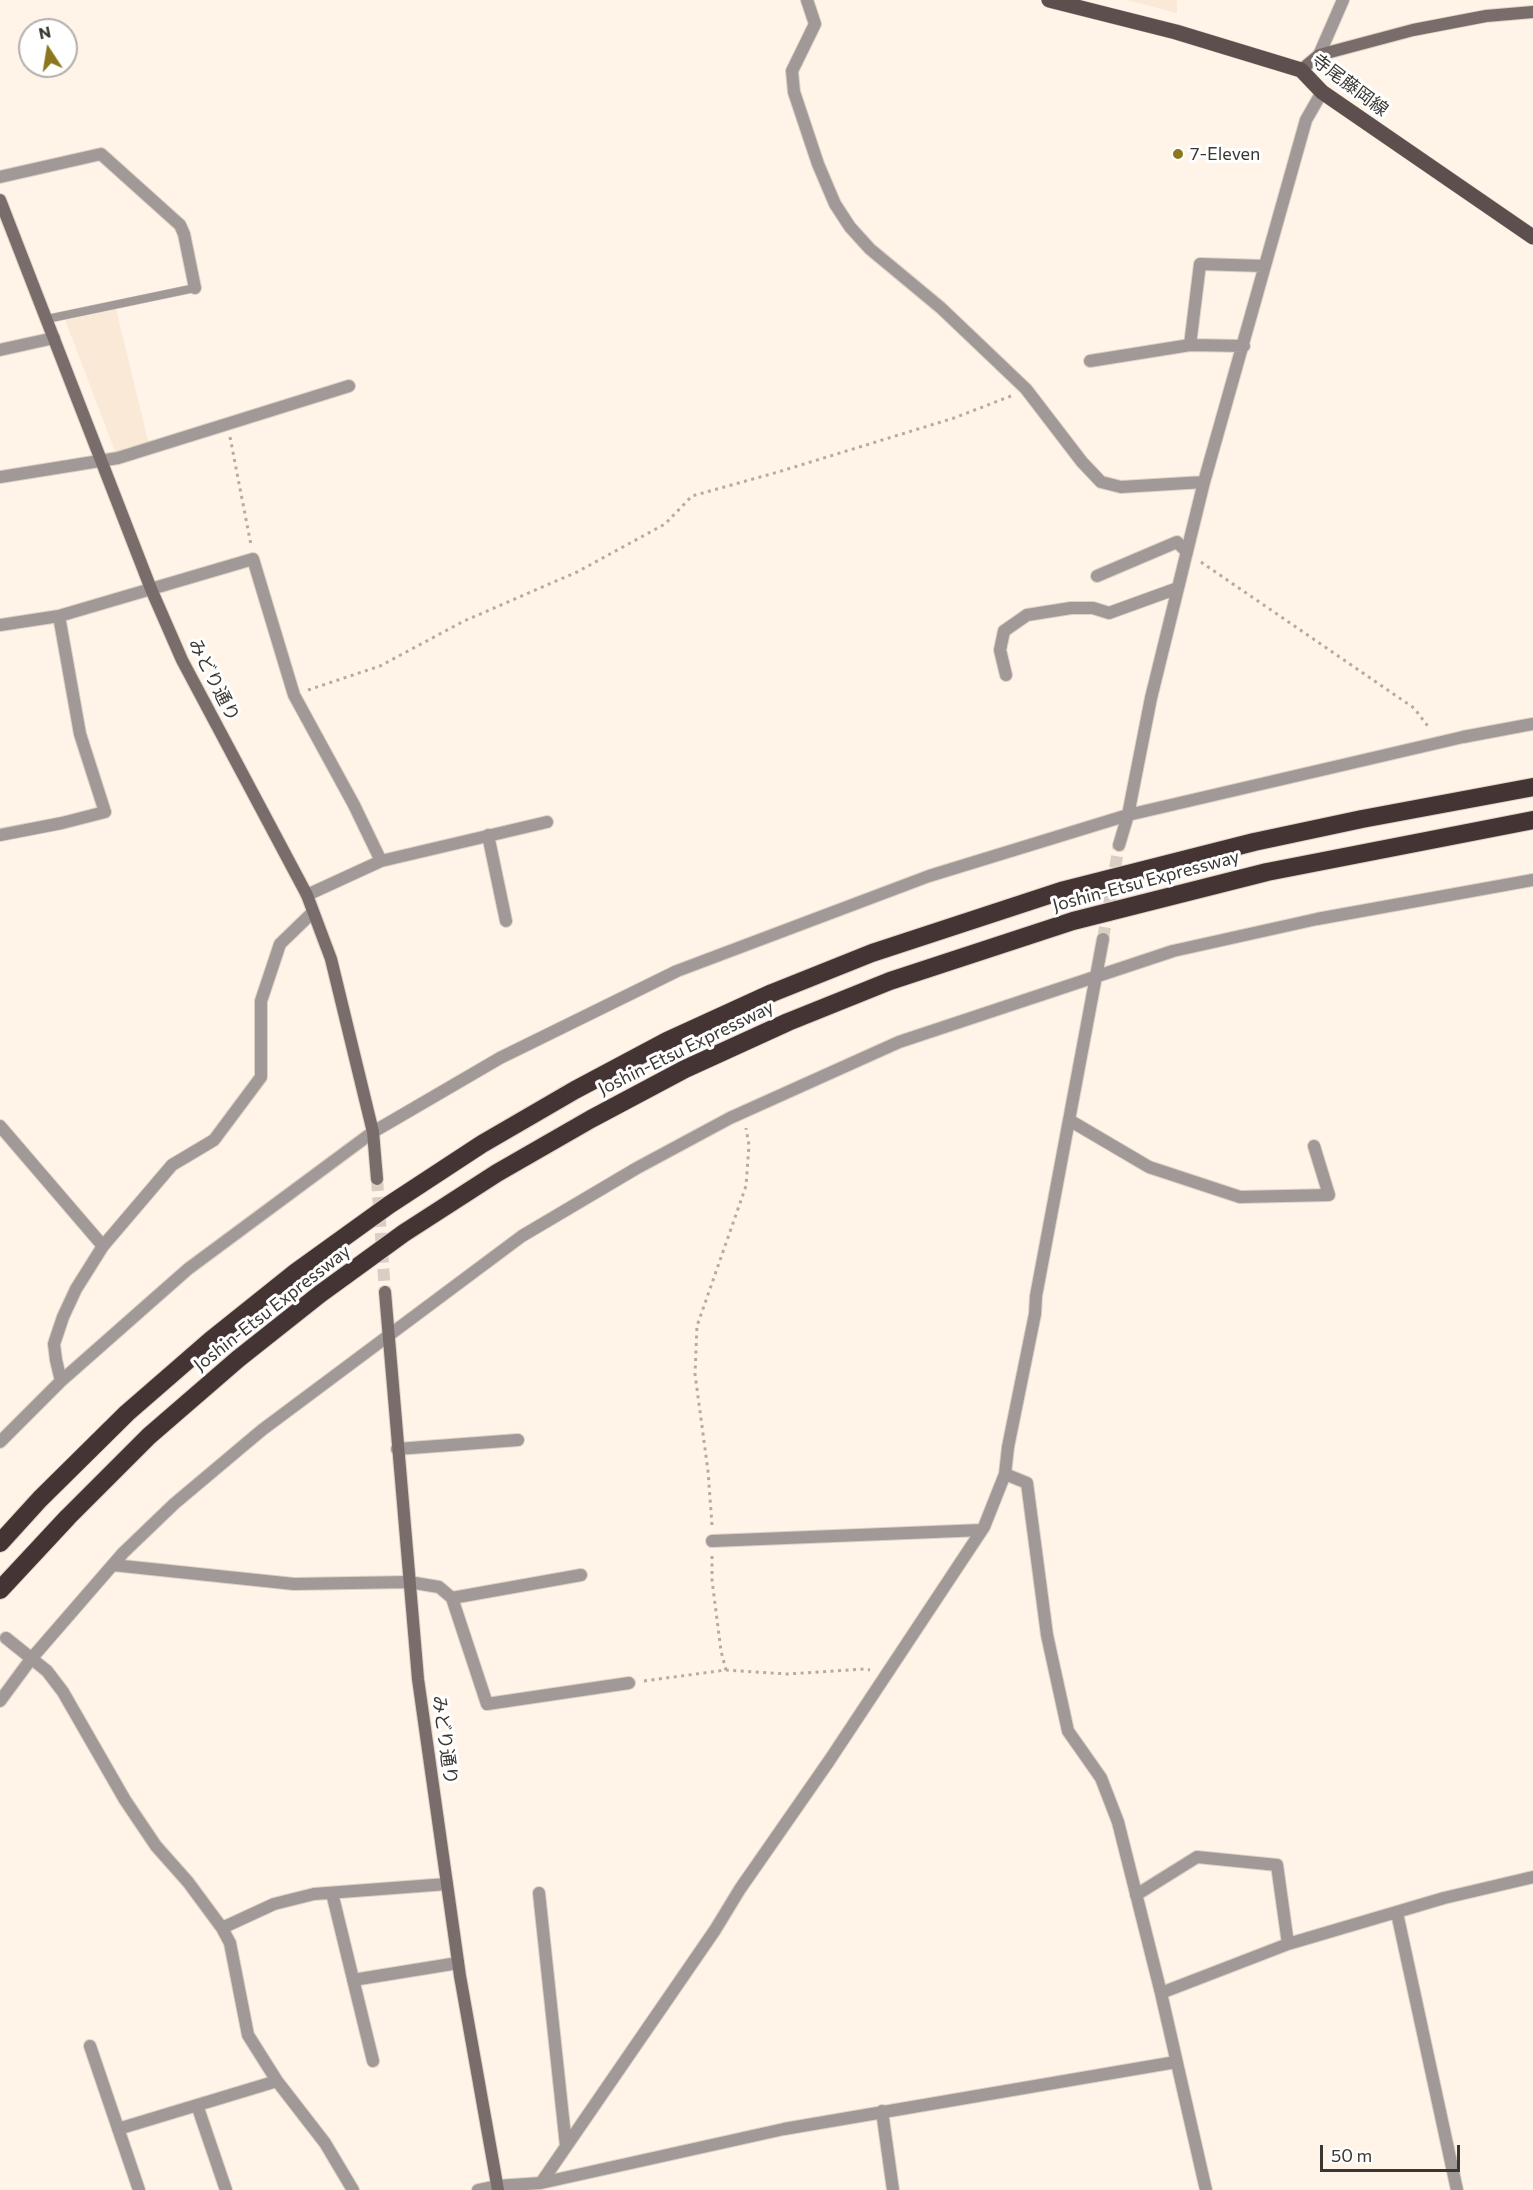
<!DOCTYPE html>
<html>
<head>
<meta charset="utf-8">
<style>
	body { margin:0 }
	#map { position:relative; width:1533px; height:2190px; overflow:hidden; background:#fff4e7; font-family:Commissioner,sans-serif }
	canvas { display:block }
	.north { position:absolute; left:18px; top:18px; width:60px; height:60px; box-sizing:border-box; background:#fff; border:2px solid #b0afad; border-radius:50%; rotate:348deg; font-size:16px; font-weight:700; line-height:24px; text-align:center; color:#3a3631 }
	.north::after { content:''; display:block; margin:auto; width:21px; height:27px; background:#8b781d; clip-path:polygon(50% 0,100% 100%,50% 72%,0 100%) }
	.scale { position:absolute; left:1320px; top:2145px; width:140px; height:27px; box-sizing:border-box; border:3px solid #3a3631; border-top:0; padding-left:8px; font-size:18px; line-height:21px; white-space:nowrap; color:#3a3631; -webkit-text-stroke:4px #fff; paint-order:stroke }
</style>
</head>
<body>
<div id="map">
<canvas width="1533" height="2190"></canvas>
<div class="north">N</div>
<div class="scale">50 m</div>
</div>
<script>
const context = document.querySelector('canvas').getContext('2d');
context.lineJoin = 'round';
function paint(path, color) {
  context.fillStyle = color;
  context.fill(path, 'evenodd');
}
function shape(rows) {
  const path = new Path2D();
  for (const r of rows) {
    path.moveTo(r[0], r[1]);
    for (let i = 2; i < r.length; i += 2) path.lineTo(r[i], r[i + 1]);
  }
  return path;
}
function stroke(path, color, width, dash) {
  context.strokeStyle = color;
  context.lineWidth = width;
  context.lineCap = dash ? 'butt' : 'round';
  context.setLineDash(dash || []);
  context.stroke(path);
}
function write(font, color, halo, rows, align = 'center') {
  context.font = font + ' Commissioner,"Noto Sans JP",sans-serif';
  context.lineWidth = 6;
  context.setLineDash([]);
  context.textBaseline = 'middle';
  context.strokeStyle = halo;
  context.fillStyle = color;
  for (const [text, x, y, turn = 0] of rows) {
    context.save();
    context.translate(x, y);
    context.rotate((+turn || 0) * Math.PI / 180);
    context.textAlign = isNaN(turn) ? turn : align;
    if (halo) context.strokeText(text, 0, 0);
    context.fillText(text, 0, 0);
    context.restore();
  }
}
paint(shape([
	[1126,0,1177,0,1177,13],
	[116,309,149,445,116,454,65,320]
]), '#f9e9d6');
stroke(shape([
	[1103,939,1119,845]
]), '#d8cec3', 12, [12, 6]);
stroke(shape([
	[377,1179,385,1292]
]), '#d8cec3', 12, [12, 6]);
const lane = shape([
	[47,319,195,288]
]);
const street = shape([
	[807,0,815,24,792,71,794,92,818,164,835,204,850,227,870,249,941,308,1026,389,1082,462,1101,482,1121,487,1204,482],
	[1319,55,1343,0],
	[0,177,101,154,180,225,184,234,195,288],
	[1190,345,1200,264,1264,266],
	[0,350,54,338],
	[1090,361,1190,345,1244,346],
	[0,477,118,458,349,386],
	[1097,576,1177,542,1187,552],
	[0,625,59,616,253,559,294,695,354,805,381,861,307,895],
	[1006,675,1000,650,1004,631,1027,615,1071,608,1093,608,1109,613,1178,588],
	[0,835,62,823,105,812,80,734,59,616],
	[488,835,506,921],
	[1119,845,1128,815,1151,698,1204,482,1306,120,1322,92],
	[381,861,547,822],
	[1069,1120,1149,1167,1240,1197,1329,1195,1314,1146],
	[0,1126,103,1246,76,1289,63,1317,54,1344,56,1360,61,1381],
	[103,1246,172,1165,214,1140,261,1077,261,1001,280,944,313,912],
	[0,1442,61,1381,188,1269,373,1132,500,1058,677,971,929,876,1128,815,1463,737,1533,724],
	[397,1449,518,1440],
	[1005,1474,1027,1483,1047,1635,1068,1731,1101,1778,1118,1822,1161,1993,1206,2190],
	[712,1541,982,1530],
	[113,1565,294,1584,409,1582,439,1587,452,1598,487,1704,629,1683],
	[452,1598,581,1575],
	[6,1638,47,1671,63,1692,125,1800,156,1846,188,1882,222,1928,230,1943,248,2035,277,2081,325,2143,353,2190],
	[0,1701,31,1659,123,1553,174,1504,262,1430,522,1236,637,1168,730,1118,899,1042,1173,951,1317,919,1533,880],
	[332,1893,373,2061],
	[539,1893,566,2146],
	[1136,1895,1197,1857,1277,1865,1288,1944],
	[1397,1913,1457,2190],
	[222,1928,274,1904,314,1894,447,1884],
	[353,1980,458,1963],
	[1161,1993,1288,1944,1444,1898,1533,1877],
	[90,2046,139,2190],
	[197,2105,226,2190],
	[882,2111,893,2190],
	[118,2129,277,2081],
	[541,2183,715,1930,740,1889,829,1761,984,1527,1005,1474,1008,1447,1035,1314,1036,1296,1103,939],
	[478,2190,497,2186,541,2183,784,2129,1176,2062]
]);
const secondary = shape([
	[1301,70,1319,55,1413,30,1486,16,1533,12],
	[0,200,151,589,182,660,307,895,331,959,373,1132,377,1179],
	[385,1292,418,1679,460,1976,498,2190]
]);
const primary = shape([
	[1049,0,1176,32,1301,70,1322,92,1533,237]
]);
const highway = shape([
	[0,1543,40,1499,127,1413,211,1340,296,1272,389,1205,482,1144,575,1090,667,1041,772,993,872,953,1061,891,1254,842,1362,819,1533,787],
	[0,1590,68,1517,149,1436,238,1359,320,1294,404,1233,497,1173,591,1119,685,1069,788,1022,890,981,1073,921,1267,872,1533,820]
]);
stroke(lane, '#dcd2c6', 9);
stroke(street, '#dcd2c6', 14);
stroke(secondary, '#dcd2c6', 14);
stroke(primary, '#dcd2c6', 16);
stroke(highway, '#dcd2c6', 20);
stroke(shape([
	[230,437,251,545],
	[1201,562,1414,708,1430,729],
	[308,690,380,666,464,621,577,572,665,524,692,496,778,472,954,418,1011,396],
	[712,1525,708,1471,695,1374,697,1326,746,1186,749,1145,746,1128],
	[712,1556,712,1580,721,1651,726,1670],
	[644,1681,726,1670,787,1674,865,1669,870,1670]
]), '#b4aca2', 3, [3, 4.5]);
stroke(lane, '#a19998', 8);
stroke(street, '#a19998', 12);
stroke(secondary, '#796d6c', 12);
stroke(primary, '#5c4f4d', 15);
stroke(highway, '#443534', 18);
for (const [x, y, r, color] of [
	[1178,154,6,"#8b781d"]
]) {
  const dot = new Path2D();
  dot.arc(x, y, r, 0, 2 * Math.PI);
  context.fillStyle = color;
  context.fill(dot);
  stroke(dot, '#fff', 2);
}
write('18px', '#3a3631', '#fff', [
	["寺尾藤岡線",1350,85,37],
	["みどり通り",214,680,63],
	["Joshin-Etsu Expressway",1146,881,-15],
	["Joshin-Etsu Expressway",686,1048,-26],
	["Joshin-Etsu Expressway",272,1308,-38],
	["みどり通り",445,1740,82]
]);
write('18px', '#3a3631', '#fff', [
	["7-Eleven",1190,154]
], 'left');
</script>
</body>
</html>
